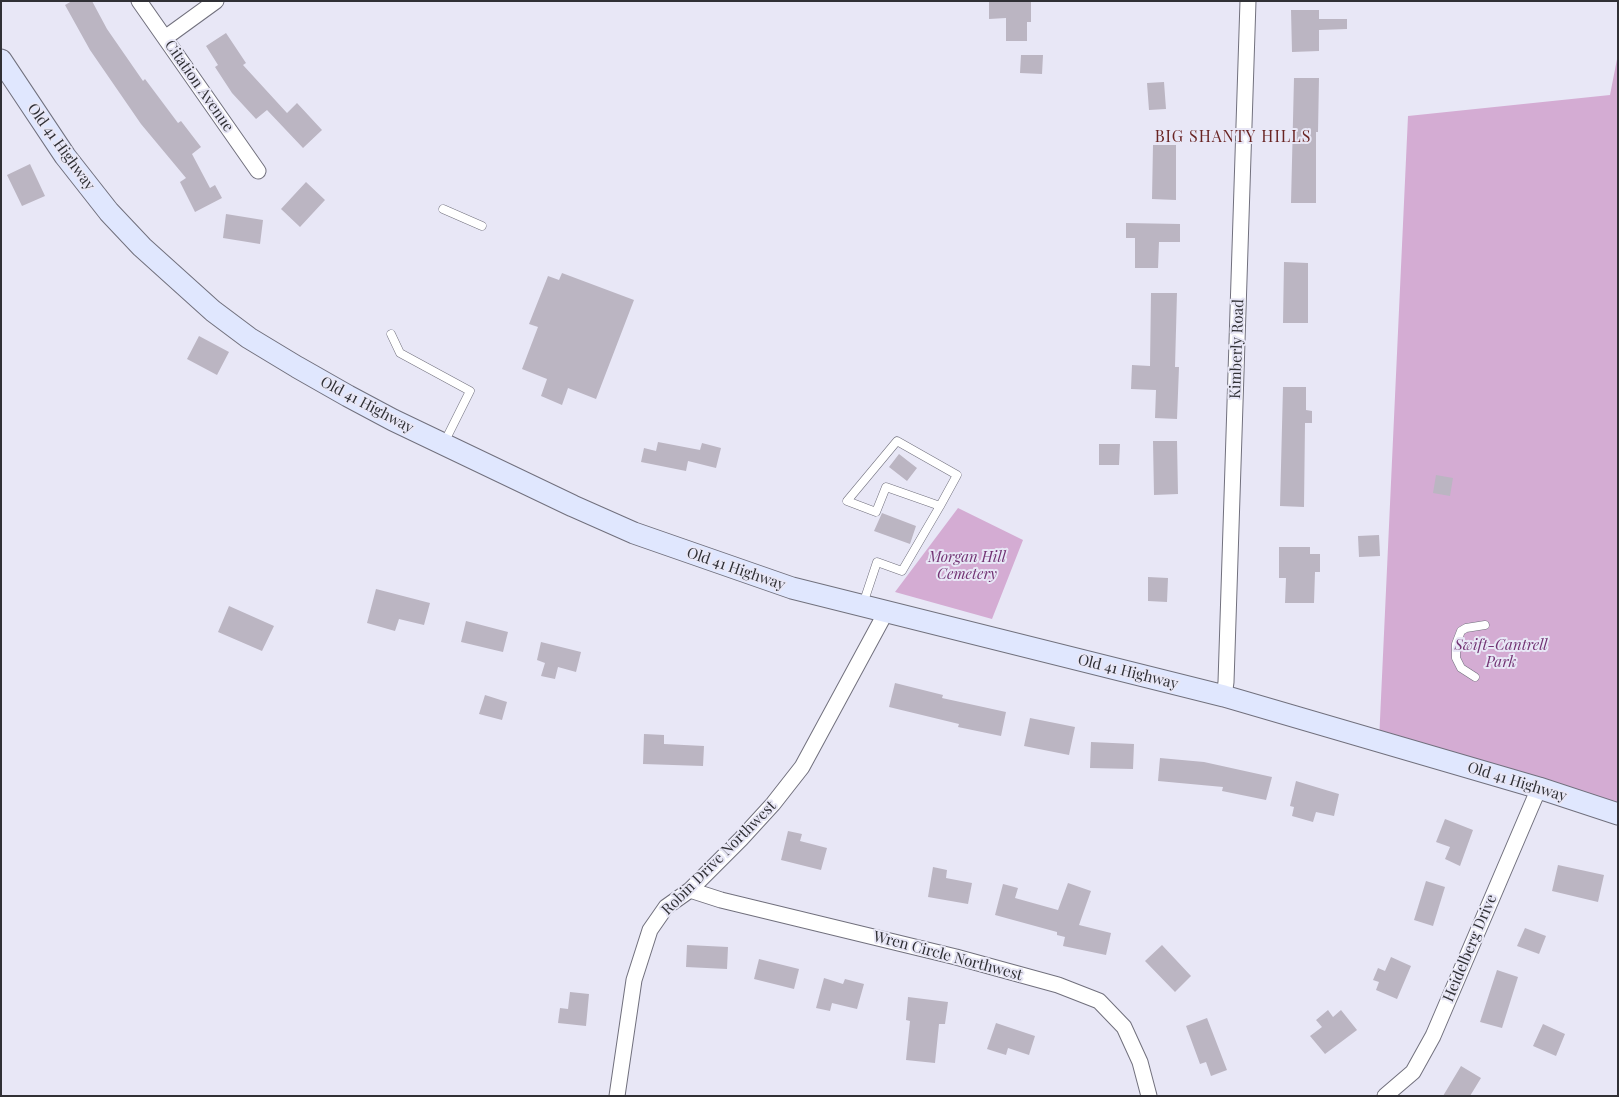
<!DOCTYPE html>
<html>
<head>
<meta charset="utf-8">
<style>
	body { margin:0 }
	#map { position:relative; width:1619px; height:1097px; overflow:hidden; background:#e8e7f6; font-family:"Playfair Display",serif }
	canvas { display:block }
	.frame { position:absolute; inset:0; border:2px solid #303035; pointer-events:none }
</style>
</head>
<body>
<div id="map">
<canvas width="1619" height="1097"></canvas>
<div class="frame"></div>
</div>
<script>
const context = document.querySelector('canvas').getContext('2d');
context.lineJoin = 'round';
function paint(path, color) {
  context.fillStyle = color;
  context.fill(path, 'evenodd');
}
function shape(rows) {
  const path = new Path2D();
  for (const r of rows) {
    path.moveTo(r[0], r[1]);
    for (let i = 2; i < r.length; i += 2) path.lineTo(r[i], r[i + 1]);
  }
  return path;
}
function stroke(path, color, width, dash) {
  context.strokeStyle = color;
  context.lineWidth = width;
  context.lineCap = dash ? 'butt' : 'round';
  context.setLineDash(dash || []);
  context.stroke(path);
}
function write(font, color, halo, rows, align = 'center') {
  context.font = font + ' "Playfair Display",serif';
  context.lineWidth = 4;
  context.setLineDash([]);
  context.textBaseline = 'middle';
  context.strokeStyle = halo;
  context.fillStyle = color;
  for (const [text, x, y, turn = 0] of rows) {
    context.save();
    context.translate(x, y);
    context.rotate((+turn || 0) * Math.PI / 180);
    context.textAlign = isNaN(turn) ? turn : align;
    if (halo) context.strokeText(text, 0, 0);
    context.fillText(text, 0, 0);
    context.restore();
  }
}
paint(shape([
	[1618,54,1618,813,1379,741,1408,116,1610,95],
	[958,508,1023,540,992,619,895,592]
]), '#d4acd3');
paint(shape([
	[72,1,92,1,107,29,143,81,145,79,178,123,181,121,201,147,192,154,210,188,215,185,222,198,195,212,180,182,186,178,141,124,90,50,65,5],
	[989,1,1031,1,1031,22,1027,22,1027,41,1006,41,1006,18,989,19],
	[1291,10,1319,10,1319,19,1347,19,1347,29,1319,30,1319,51,1292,52],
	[226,33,246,63,243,65,287,113,297,103,322,130,303,148,267,110,256,119,232,93,215,67,218,65,206,46],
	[1021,55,1043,55,1042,74,1020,73],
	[1294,78,1319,78,1318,132,1316,132,1316,203,1291,203],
	[1164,82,1166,109,1149,110,1147,83],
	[1153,145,1176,145,1176,200,1152,199],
	[30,164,45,196,22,206,7,175],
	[306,182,325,200,300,227,281,209],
	[226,214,263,220,260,244,223,238],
	[1126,223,1180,224,1180,242,1159,242,1158,268,1135,268,1135,238,1126,238],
	[1284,262,1308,263,1308,323,1283,323],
	[562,273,634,300,596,399,568,388,562,405,541,396,547,379,522,369,538,327,529,324,548,276,559,280],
	[1151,293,1177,293,1175,367,1179,367,1177,419,1155,418,1156,390,1131,389,1132,365,1150,366],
	[199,336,229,352,217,375,187,359],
	[1283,387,1306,387,1306,410,1312,411,1312,423,1305,423,1304,507,1280,506],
	[1153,441,1177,441,1178,494,1154,495],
	[658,442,700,450,702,443,721,448,716,468,688,461,686,471,641,462,644,448,656,451],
	[1099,444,1120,444,1119,465,1099,465],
	[899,454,917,468,907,481,889,467],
	[1436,475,1453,478,1450,496,1433,493],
	[882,513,916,526,910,544,874,531],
	[1379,535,1380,556,1359,557,1358,536],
	[1279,547,1310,547,1310,554,1320,554,1320,572,1315,572,1314,603,1285,603,1286,578,1279,578],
	[1148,577,1168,578,1167,602,1148,601],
	[376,589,430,603,424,625,399,619,395,631,367,623],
	[229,606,274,626,262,651,218,632],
	[466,621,508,632,503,652,461,642],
	[541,642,581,652,576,672,558,667,555,679,541,676,545,663,537,660],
	[895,683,943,695,942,698,1006,712,1001,736,958,727,959,724,889,707],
	[485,695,507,702,502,720,479,714],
	[1030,718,1075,727,1069,755,1024,746],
	[644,734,664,735,664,744,704,746,703,766,643,764],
	[1091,742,1134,744,1133,769,1090,768],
	[1160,758,1204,762,1272,777,1266,800,1222,791,1223,787,1158,781],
	[1296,781,1339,794,1334,816,1316,812,1313,822,1292,816,1294,807,1290,806],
	[1445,819,1473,830,1460,866,1445,859,1450,847,1436,842],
	[788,831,802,834,800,841,827,848,821,870,781,860],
	[1558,865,1604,875,1598,902,1552,891],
	[933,867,947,870,946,878,972,883,968,904,928,897],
	[1426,881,1445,887,1433,926,1414,920],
	[1068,883,1091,891,1079,925,1111,933,1106,955,1063,946,1065,937,1057,935,1057,932,995,915,1003,884,1018,888,1015,898,1058,910],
	[1525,928,1546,936,1539,954,1517,946],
	[687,945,728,947,727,969,686,967],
	[1162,945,1191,976,1175,992,1145,961],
	[1391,957,1411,966,1397,999,1376,990,1379,982,1373,980,1378,968,1385,971],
	[759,959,799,969,794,989,754,979],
	[1497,970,1518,977,1502,1028,1480,1022],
	[824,978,843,984,845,979,864,984,857,1009,832,1003,830,1011,816,1008],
	[570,992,589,994,586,1026,558,1023,560,1008,568,1009],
	[908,997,948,1002,945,1024,939,1024,935,1063,906,1060,910,1021,906,1020],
	[1328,1010,1333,1017,1341,1010,1357,1030,1325,1054,1310,1036,1322,1027,1316,1020],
	[1207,1018,1227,1070,1211,1076,1206,1062,1200,1064,1186,1026],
	[996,1023,1035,1036,1029,1055,1008,1048,1006,1055,987,1049],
	[1543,1024,1565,1034,1556,1056,1533,1046],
	[1461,1066,1481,1078,1470,1096,1443,1096]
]), '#bbb5c2');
const service = shape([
	[443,209,482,226],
	[391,334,400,353,470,391,444,443],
	[863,604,877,562,902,571,940,506,886,487,876,512,847,501,897,441,957,475,940,506],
	[1475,677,1461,668,1456,658,1456,644,1461,631,1466,628,1485,625]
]);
const minor = shape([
	[139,1,258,171],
	[165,38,216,1],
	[1224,696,1226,682,1248,1],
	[690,890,721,900,956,957,1058,985,1099,1001,1124,1027,1140,1062,1149,1096],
	[617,1096,634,980,650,930,666,907,690,890,741,839,773,804,802,767,886,612],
	[1385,1096,1413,1072,1433,1036,1539,788]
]);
const secondary = shape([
	[1,60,65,156,109,212,142,247,213,311,249,338,297,367,348,396,393,420,573,506,634,533,792,588,1224,696,1539,788,1618,814]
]);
stroke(service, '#71707d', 9);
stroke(minor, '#71707d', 17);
stroke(secondary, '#71707d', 23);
stroke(service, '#fff', 8);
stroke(minor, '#fff', 15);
stroke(secondary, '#e0e7fe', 21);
write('15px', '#303035', '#e8e7f6', [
	["Citation Avenue",199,86,55],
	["Old 41 Highway",61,147,54],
	["Kimberly Road",1237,349,-88],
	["Old 41 Highway",367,405,28],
	["Old 41 Highway",736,569,19],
	["Old 41 Highway",1128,672,14],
	["Old 41 Highway",1517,782,17],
	["Robin Drive Northwest",719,858,-45],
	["Heidelberg Drive",1470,948,-67],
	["Wren Circle Northwest",948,956,15]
]);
write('italic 15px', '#723373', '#e8e7f6', [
	["Morgan Hill",967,557],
	["Cemetery",967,574],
	["Swift-Cantrell",1501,645],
	["Park",1501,662]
]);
context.letterSpacing = '1px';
write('16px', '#692423', '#e8e7f6', [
	["BIG SHANTY HILLS",1233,137]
]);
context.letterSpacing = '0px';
</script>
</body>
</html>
